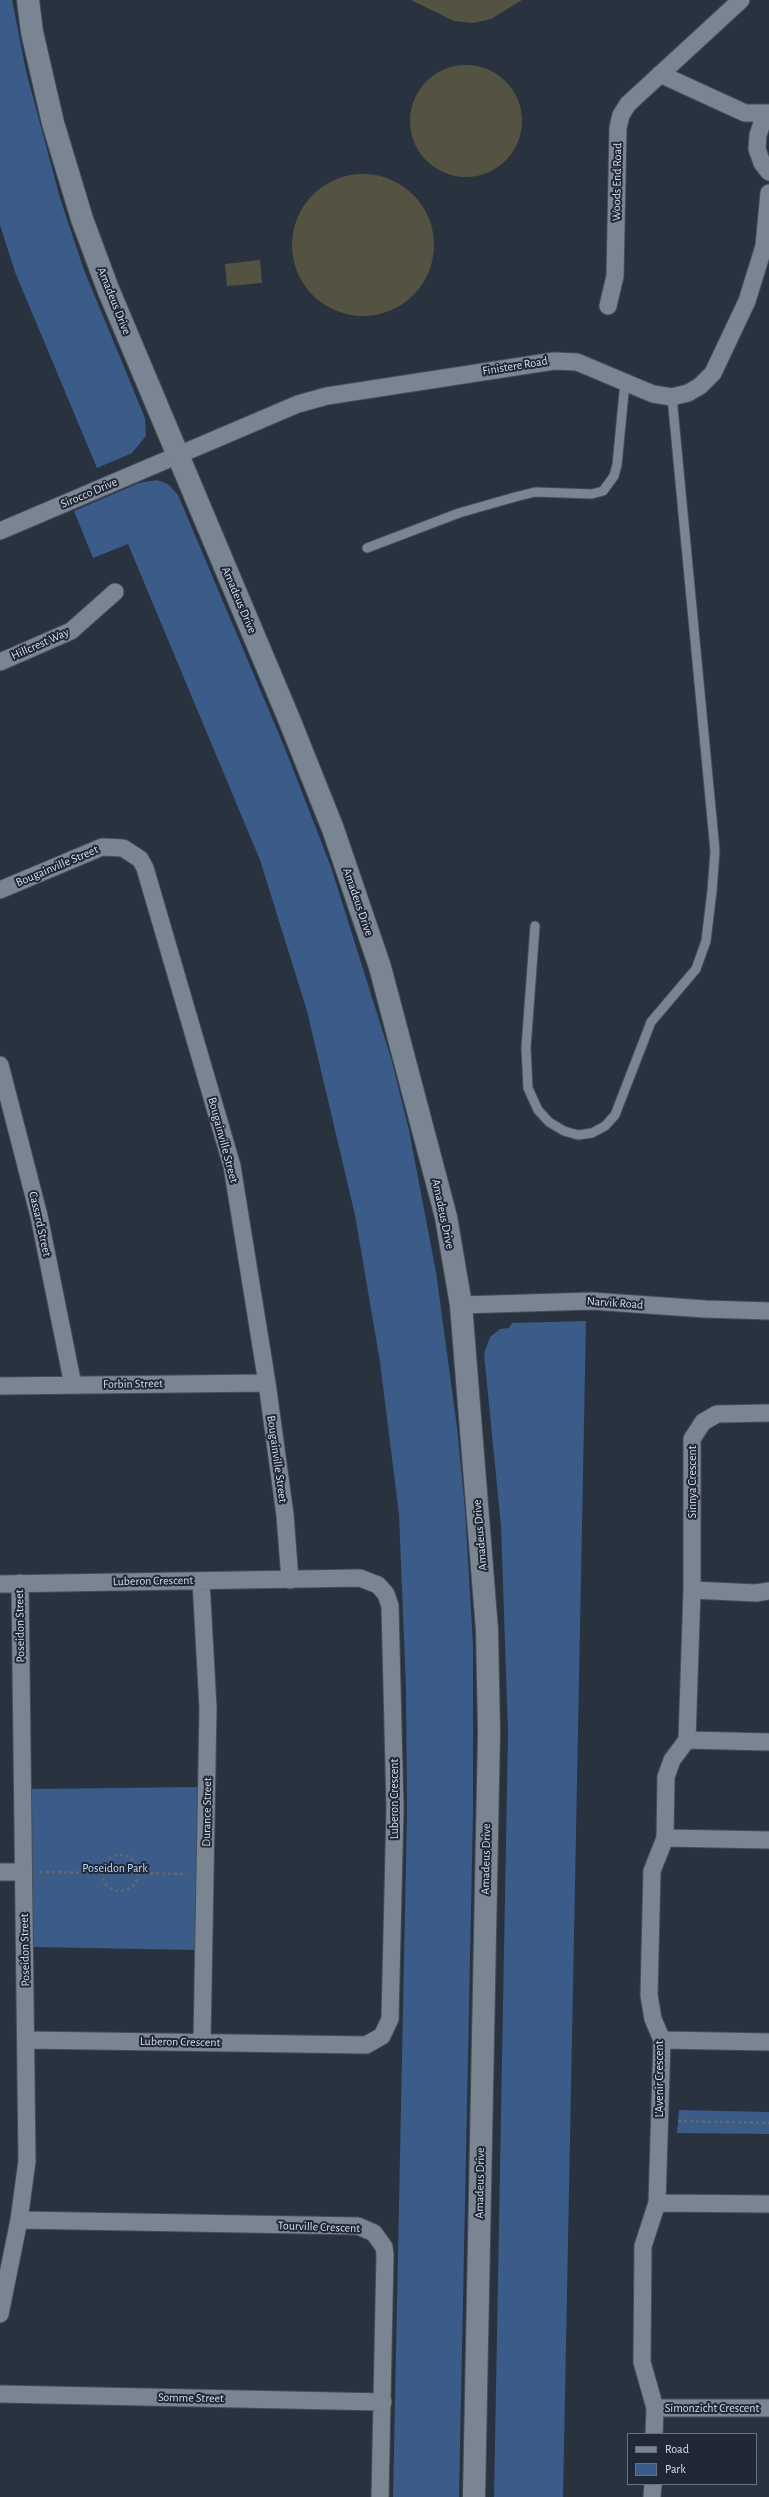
<!DOCTYPE html>
<html>
<head>
<meta charset="utf-8">
<style>
	body { margin:0 }
	#map { position:relative; width:769px; height:2497px; overflow:hidden; background:#29323f; font-family:"Alegreya Sans",sans-serif }
	canvas { display:block }
	.legend { position:absolute; left:627px; top:2433px; width:130px; height:52px; box-sizing:border-box; background:#202835; border:1px solid #6a717c; margin:0; padding:5px 7px; list-style:none; font-size:12px; color:#d9dfe7 }
	.legend li { display:flex; align-items:center; gap:8px; height:20px }
	.legend b { width:20px; border:1px solid #6a717c }
</style>
</head>
<body>
<div id="map">
<canvas width="769" height="2497"></canvas>
<ul class="legend">
<li><b style="height:5px;background:#7a8594"></b>Road</li>
<li><b style="height:11px;background:#3b5b88"></b>Park</li>
</ul>
</div>
<script>
const context = document.querySelector('canvas').getContext('2d');
context.lineJoin = 'round';
function paint(path, color) {
  context.fillStyle = color;
  context.fill(path, 'evenodd');
}
function shape(rows) {
  const path = new Path2D();
  for (const r of rows) {
    if (r.length === 3) {
      path.moveTo(r[0] + r[2], r[1]);
      path.arc(r[0], r[1], r[2], 0, 2 * Math.PI);
      continue;
    }
    path.moveTo(r[0], r[1]);
    for (let i = 2; i < r.length; i += 2) path.lineTo(r[i], r[i + 1]);
  }
  return path;
}
function stroke(path, color, width, dash) {
  context.strokeStyle = color;
  context.lineWidth = width;
  context.lineCap = dash ? 'butt' : 'round';
  context.setLineDash(dash || []);
  context.stroke(path);
}
function write(font, color, halo, rows, align = 'center') {
  context.font = font + ' "Alegreya Sans",sans-serif';
  context.lineWidth = 4;
  context.setLineDash([]);
  context.textBaseline = 'middle';
  context.strokeStyle = halo;
  context.fillStyle = color;
  for (const [text, x, y, turn = 0] of rows) {
    context.save();
    context.translate(x, y);
    context.rotate((+turn || 0) * Math.PI / 180);
    context.textAlign = isNaN(turn) ? turn : align;
    if (halo) context.strokeText(text, 0, 0);
    context.fillText(text, 0, 0);
    context.restore();
  }
}
paint(shape([
	[0,0,12,0,26,71,60,198,84,270,145,418,146,436,132,453,97,468,15,272,0,225],
	[157,480,168,484,178,495,284,746,331,867,391,1058,409,1130,436,1272,457,1427,465,1510,473,1644,473,1812,459,2497,393,2497,407,1813,406,1689,399,1514,380,1362,355,1215,307,1011,260,860,128,544,93,558,74,511,139,483],
	[586,1321,563,2497,494,2497,508,1732,501,1526,484,1354,490,1337,500,1329,509,1328,512,1323],
	[200,1787,197,1950,32,1947,30,1789],
	[679,2110,769,2112,769,2134,677,2133]
]), '#3b5b88');
paint(shape([
	[411,0,522,0,491,19,473,23,454,21],
	[466,121,56],
	[363,245,71],
	[260,260,262,283,227,286,225,264]
]), '#545342');
const lane = shape([
	[367,548,459,513,515,497,535,492,592,494,603,491,614,476,617,465,625,382],
	[535,926,526,1048,528,1088,538,1110,549,1122,564,1131,578,1135,592,1133,605,1126,615,1115,651,1022,696,969,706,941,712,891,715,851,672,397]
]);
const street = shape([
	[660,74,745,113,769,113],
	[769,114,762,123,758,135,757,149,762,163,769,172],
	[608,306,615,276,618,128,621,115,628,104,741,0],
	[0,531,298,404,327,396,554,361,577,362,653,394,672,397,688,393,700,386,713,373,747,301,764,246,769,193],
	[0,662,71,631,115,592],
	[0,890,102,847,123,848,140,859,145,868,232,1166,267,1383,285,1515,290,1580],
	[0,1065,39,1216,73,1385],
	[461,1305,592,1301,705,1309,769,1311],
	[0,1386,267,1383],
	[201,1581,208,1708,202,2042],
	[0,1584,360,1578,378,1585,386,1594,390,1606,395,1808,390,2019,382,2036,366,2045,27,2040],
	[692,1590,756,1593,769,1591],
	[687,1740,692,1590,692,1439,703,1422,717,1414,769,1413],
	[665,1838,769,1840],
	[0,1872,23,1872],
	[662,2040,769,2042],
	[657,2203,769,2204],
	[19,2220,358,2226,374,2233,384,2247,385,2255,380,2497],
	[0,2314,19,2220,27,2161,20,1583],
	[0,2394,383,2402],
	[655,2408,769,2408],
	[654,2434,655,2408,642,2362,643,2246,657,2203,662,2040,653,2019,649,1995,652,1871,665,1838,666,1777,672,1760,687,1740,769,1742],
	[652,2497,653,2484]
]);
const secondary = shape([
	[28,0,32,32,53,123,82,219,108,289,289,719,333,829,380,967,446,1217,461,1305,487,1630,489,1732,474,2497]
]);
stroke(lane, '#464d58', 11);
stroke(street, '#464d58', 19);
stroke(secondary, '#464d58', 24);
stroke(shape([
	[120,1873,18],
	[40,1872,102,1873],
	[138,1873,187,1874],
	[678,2121,769,2123]
]), '#606874', 2.5, [3, 3]);
stroke(lane, '#7a8594', 9);
stroke(street, '#7a8594', 17);
stroke(secondary, '#7a8594', 22);
write('12px', '#d9dfe7', '#202835', [
	["Woods End Road",617,182,-89],
	["Amadeus Drive",114,301,68],
	["Finistere Road",515,366,-9],
	["Sirocco Drive",89,493,-23],
	["Amadeus Drive",239,600,67],
	["Hillcrest Way",40,644,-24],
	["Bougainville Street",57,866,-23],
	["Amadeus Drive",358,902,71],
	["Bougainville Street",223,1140,75],
	["Amadeus Drive",443,1214,78],
	["Cassard Street",40,1224,77],
	["Narvik Road",615,1303,4],
	["Forbin Street",133,1384,-1],
	["Bougainville Street",277,1459,82],
	["Sinnya Crescent",692,1482,-90],
	["Amadeus Drive",480,1535,-95],
	["Luberon Crescent",153,1581,-1],
	["Poseidon Street",20,1626,-91],
	["Luberon Crescent",394,1799,-90],
	["Durance Street",207,1812,-89],
	["Amadeus Drive",486,1859,-89],
	["Poseidon Street",25,1950,-91],
	["Luberon Crescent",180,2042,1],
	["L'Avenir Crescent",659,2079,-90],
	["Amadeus Drive",480,2183,-89],
	["Tourville Crescent",319,2227,2],
	["Somme Street",191,2398,1],
	["Simonzicht Crescent",712,2408]
]);
write('12px', '#c1d8f9', '#202835', [
	["Poseidon Park",115,1868]
]);
</script>
</body>
</html>
